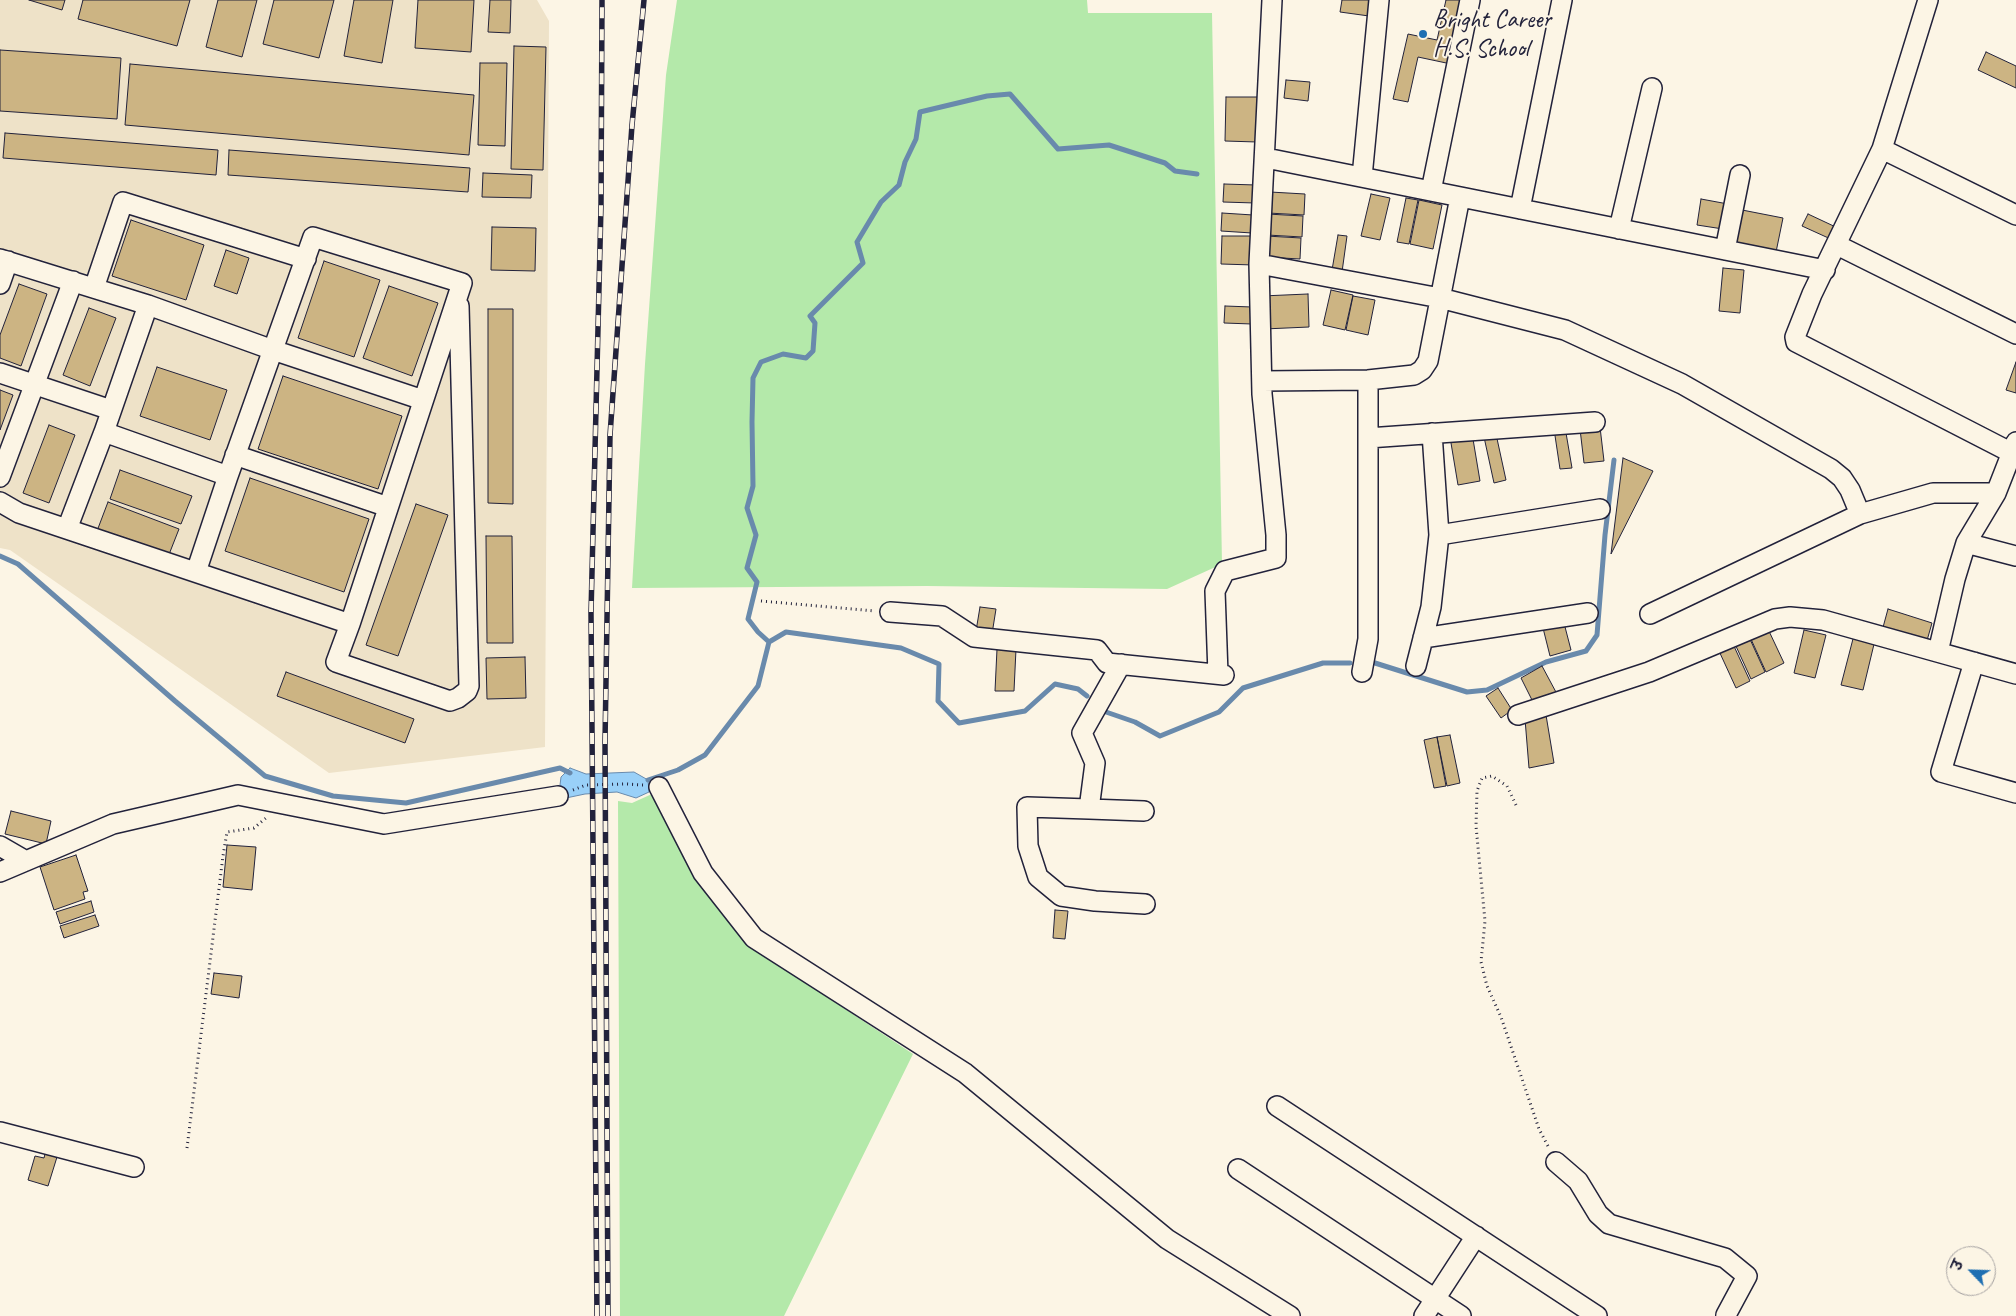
<!DOCTYPE html>
<html>
<head>
<meta charset="utf-8">
<style>
	body { margin:0 }
	#map { position:relative; width:2016px; height:1316px; overflow:hidden; background:#fcf5e5; font-family:Caveat,"Playpen Sans Deva",sans-serif }
	canvas { display:block }
	.north { position:absolute; left:1946px; top:1246px; width:50px; height:50px; box-sizing:border-box; background:#fcf5e5; border:1px solid #a5a1a1; border-radius:50%; rotate:294deg; font-size:14px; font-weight:700; line-height:20px; text-align:center; color:#22223b }
	.north::after { content:''; display:block; margin:auto; width:18px; height:22px; background:#1f6fb2; clip-path:polygon(50% 0,100% 100%,50% 72%,0 100%) }
</style>
</head>
<body>
<div id="map">
<canvas width="2016" height="1316"></canvas>
<div class="north">उ</div>
</div>
<script>
const context = document.querySelector('canvas').getContext('2d');
context.lineJoin = 'round';
function paint(path, color) {
  context.fillStyle = color;
  context.fill(path, 'evenodd');
}
function shape(rows) {
  const path = new Path2D();
  for (const r of rows) {
    path.moveTo(r[0], r[1]);
    for (let i = 2; i < r.length; i += 2) path.lineTo(r[i], r[i + 1]);
  }
  return path;
}
function stroke(path, color, width, dash) {
  context.strokeStyle = color;
  context.lineWidth = width;
  context.lineCap = dash ? 'butt' : 'round';
  context.setLineDash(dash || []);
  context.stroke(path);
}
function write(font, color, halo, rows, align = 'center') {
  context.font = font + ' Caveat,sans-serif';
  context.lineWidth = 4;
  context.setLineDash([]);
  context.textBaseline = 'middle';
  context.strokeStyle = halo;
  context.fillStyle = color;
  for (const [text, x, y, turn = 0] of rows) {
    context.save();
    context.translate(x, y);
    context.rotate((+turn || 0) * Math.PI / 180);
    context.textAlign = isNaN(turn) ? turn : align;
    if (halo) context.strokeText(text, 0, 0);
    context.fillText(text, 0, 0);
    context.restore();
  }
}
paint(shape([
	[0,0,537,0,549,21,545,747,329,773,10,550,0,548]
]), '#eee2c8');
paint(shape([
	[677,0,1087,0,1088,13,1212,13,1222,564,1167,589,927,586,632,588,645,364,666,75],
	[652,794,696,872,744,942,913,1054,784,1316,620,1316,618,801,632,803]
]), '#b4e9aa');
const water = shape([
	[570,768,586,774,634,772,648,780,649,792,636,798,617,792,585,794,566,798,559,793,561,777,570,768]
]);
paint(water, '#99d0f8');
stroke(water, '#698aac', 1);
stroke(shape([
	[0,556,18,564,175,701,265,776,333,796,406,803,560,768,570,773],
	[769,642,758,632,748,619,757,582,747,568,756,535,747,508,753,486,752,422,753,378,761,362,783,354,806,358,813,351,815,323,810,316,863,263,857,242,881,202,899,185,905,162,916,139,920,112,987,96,1010,94,1058,149,1109,145,1165,163,1175,171,1197,174],
	[1375,663,1467,692,1487,690,1546,662,1586,651,1597,635,1605,535,1614,460],
	[1106,712,1135,722,1160,736,1219,712,1243,688,1323,663,1350,663],
	[648,780,678,770,705,755,758,686,769,642,786,632,901,648,939,664,938,701,959,723,1025,711,1055,684,1078,689,1087,696]
]), '#698aac', 5);
const building = shape([
	[29,0,65,0,62,10,29,0],
	[83,0,190,0,177,46,78,19,83,0],
	[218,0,257,0,242,57,206,47,218,0],
	[274,0,334,0,319,58,263,44,274,0],
	[354,0,393,0,382,63,344,56,354,0],
	[418,0,474,0,471,52,415,48,418,0],
	[490,0,511,0,510,33,488,32,490,0],
	[1342,0,1371,0,1369,16,1340,12,1342,0],
	[1446,0,1465,0,1451,64,1418,57,1408,102,1393,99,1408,34,1437,40,1446,0],
	[514,46,546,47,543,170,511,169,514,46],
	[0,50,121,58,117,119,0,111,0,50],
	[1986,52,2016,66,2016,88,1978,70,1986,52],
	[480,63,507,63,505,146,478,145,480,63],
	[130,64,474,95,469,155,125,125,130,64],
	[1286,80,1310,82,1308,101,1284,98,1286,80],
	[1226,97,1258,97,1257,142,1225,141,1226,97],
	[5,133,218,150,216,175,3,158,5,133],
	[229,150,470,168,468,192,228,175,229,150],
	[483,173,532,175,531,198,482,197,483,173],
	[1224,184,1256,185,1255,203,1223,202,1224,184],
	[1270,192,1305,194,1304,215,1268,213,1270,192],
	[1371,194,1390,198,1380,240,1361,236,1371,194],
	[1406,198,1418,200,1409,244,1397,242,1406,198],
	[1701,199,1728,204,1723,229,1697,225,1701,199],
	[1419,200,1442,205,1433,249,1410,244,1419,200],
	[1737,209,1783,218,1775,257,1729,249,1737,209],
	[1222,213,1253,215,1252,233,1221,231,1222,213],
	[1267,214,1303,216,1302,237,1267,235,1267,214],
	[1808,214,1840,229,1835,241,1802,226,1808,214],
	[131,220,204,245,186,300,112,276,131,220],
	[492,227,536,228,535,271,491,270,492,227],
	[1338,235,1347,236,1342,272,1332,270,1338,235],
	[1222,236,1255,236,1254,265,1221,264,1222,236],
	[1266,236,1301,238,1300,259,1265,257,1266,236],
	[226,250,249,258,237,294,214,286,226,250],
	[324,261,380,280,354,357,298,338,324,261],
	[1723,268,1744,270,1740,313,1719,311,1723,268],
	[19,284,47,294,21,366,0,358,0,335,19,284],
	[389,286,438,303,412,376,363,358,389,286],
	[1331,290,1353,295,1345,330,1323,325,1331,290],
	[1308,294,1309,327,1264,329,1262,296,1308,294],
	[1353,296,1375,300,1368,335,1346,330,1353,296],
	[1225,306,1252,307,1252,324,1224,323,1225,306],
	[89,308,116,318,90,386,63,375,89,308],
	[488,309,513,309,513,504,488,503,488,309],
	[2016,362,2016,393,2006,390,2016,362],
	[157,367,227,390,210,440,140,416,157,367],
	[283,376,402,416,378,489,258,449,283,376],
	[0,390,13,395,0,430,0,390],
	[49,425,75,435,49,503,23,493,49,425],
	[1565,427,1572,468,1560,469,1554,429,1565,427],
	[1600,427,1604,461,1584,463,1580,429,1600,427],
	[1472,433,1480,481,1458,485,1450,437,1472,433],
	[1496,434,1506,480,1494,483,1484,437,1496,434],
	[1623,458,1653,471,1611,554,1623,458],
	[120,470,192,496,181,524,110,499,120,470],
	[250,478,369,519,344,592,225,551,250,478],
	[108,502,179,529,168,557,97,531,108,502],
	[416,504,448,515,398,656,366,645,416,504],
	[486,536,512,536,513,643,487,643,486,536],
	[980,607,996,609,992,634,976,631,980,607],
	[1888,609,1932,623,1926,644,1882,631,1888,609],
	[1564,623,1571,650,1550,656,1543,628,1564,623],
	[1768,629,1784,663,1766,672,1750,637,1768,629],
	[1804,630,1826,635,1815,678,1794,673,1804,630],
	[1854,635,1875,640,1863,690,1841,685,1854,635],
	[1749,637,1765,672,1751,679,1735,644,1749,637],
	[1733,644,1750,681,1736,688,1719,651,1733,644],
	[997,649,1016,649,1014,691,995,691,997,649],
	[525,657,526,698,487,699,486,658,525,657],
	[1542,666,1557,694,1535,706,1521,678,1542,666],
	[286,672,414,719,405,743,277,696,286,672],
	[1498,688,1512,710,1501,718,1486,696,1498,688],
	[1545,709,1554,763,1529,768,1525,719,1545,709],
	[1450,735,1460,783,1447,786,1437,737,1450,735],
	[1437,737,1446,786,1434,788,1424,740,1437,737],
	[11,811,51,821,46,844,5,834,11,811],
	[227,845,256,847,252,890,223,887,227,845],
	[76,855,88,891,83,892,85,899,54,910,40,867,76,855],
	[91,901,94,912,60,924,56,912,91,901],
	[1055,910,1068,911,1065,939,1053,938,1055,910],
	[95,915,99,926,64,938,60,926,95,915],
	[214,973,242,976,239,998,211,994,214,973],
	[45,1154,57,1157,48,1186,28,1180,35,1156,44,1158,45,1154]
]);
paint(building, '#ccb483');
stroke(building, '#22223b', 1);
const minor = shape([
	[1928,0,1882,149,1812,294,1795,337,1796,342,2012,453],
	[1882,149,2016,215],
	[1266,158,1825,270],
	[1362,177,1379,0],
	[1431,191,1470,0],
	[1520,209,1562,0],
	[1619,229,1652,88],
	[1837,245,2016,334],
	[1725,250,1740,175],
	[0,259,148,305,104,432,228,476,313,237,462,283,350,624,19,513,0,502],
	[1259,264,1440,298,1565,330,1682,384,1831,469,1842,478,1850,490,1860,514],
	[0,284,8,261],
	[94,288,123,202,306,259],
	[148,305,273,350,423,400],
	[0,373,111,410],
	[1262,381,1368,380,1414,375,1422,370,1428,361,1460,197],
	[1368,438,1595,422],
	[235,455,388,507],
	[0,477,73,281],
	[67,529,104,432],
	[1439,535,1600,509],
	[1966,543,1996,493,2016,442],
	[196,572,228,476],
	[890,612,942,616,974,637,1097,650,1107,663,1224,675],
	[1650,614,1860,514,1933,493,1996,493],
	[350,624,336,662,450,701,458,698,467,691,469,686,459,306],
	[1423,638,1588,613],
	[1938,652,1955,579,1966,543,2016,556],
	[1974,662,1941,772,2016,793],
	[1121,664,1082,733,1095,763,1089,809,1144,811],
	[1416,666,1431,607,1439,535,1432,433],
	[1362,672,1368,639,1368,380],
	[1218,674,1215,591,1225,571,1276,558,1276,535,1262,394,1259,264,1272,0],
	[1518,715,1649,672,1775,619,1790,617,1823,620,2016,674],
	[659,787,703,873,754,938,965,1073,1167,1239,1290,1316],
	[1089,809,1027,807,1028,846,1038,877,1061,896,1095,901,1145,904],
	[0,846,26,861],
	[0,872,113,824,238,795,384,824,558,796],
	[1277,1106,1597,1316],
	[0,1132,134,1167],
	[1556,1162,1578,1181,1598,1214,1609,1224,1725,1258,1747,1276,1726,1315,1727,1316],
	[1238,1169,1461,1316],
	[1424,1316,1476,1236]
]);
stroke(minor, '#22223b', 22);
stroke(shape([
	[761,601,875,611],
	[573,790,586,785,626,784,643,785],
	[1516,805,1507,786,1492,776,1482,778,1477,791,1476,826,1485,921,1481,962,1487,986,1501,1017,1539,1129,1549,1148],
	[187,1148,223,856,227,832,254,828,266,818]
]), '#22223b', 3, [1, 4]);
stroke(minor, '#fcf5e5', 19);
const rail = shape([
	[597,1316,591,613,601,206,602,0],
	[608,1316,605,742,610,435,632,125,644,0]
]);
stroke(rail, '#22223b', 5.5);
stroke(rail, '#fcf5e5', 4, [11]);
for (const [x, y, r, color] of [
	[1423,34,5,"#1f6fb2"]
]) {
  const dot = new Path2D();
  dot.arc(x, y, r, 0, 2 * Math.PI);
  context.fillStyle = color;
  context.fill(dot);
  stroke(dot, '#fcf5e5', 2);
}
write('25px', '#22223b', '#fcf5e5', [
	["Bright Career",1433,20],
	["H.S. School",1433,49]
], 'left');
</script>
</body>
</html>
